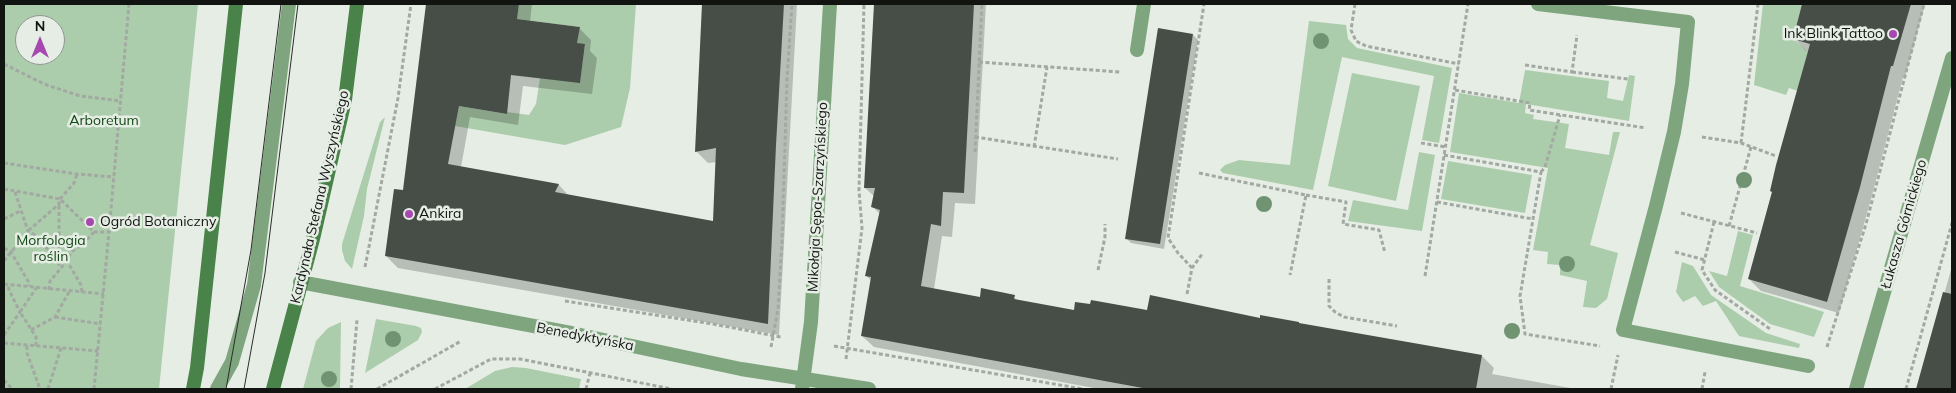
<!DOCTYPE html>
<html>
<head>
<meta charset="utf-8">
<style>
	body { margin:0 }
	#map { position:relative; width:1956px; height:393px; overflow:hidden; background:#e5ede5; font-family:Mulish,sans-serif }
	canvas { display:block }
	.frame { position:absolute; inset:0; border:5px solid #121411; pointer-events:none }
	.north { position:absolute; left:15px; top:15px; width:50px; height:50px; box-sizing:border-box; background:#e5ede5; border:1px solid #919690; border-radius:50%; rotate:0deg; font-size:14px; font-weight:700; line-height:20px; text-align:center; color:#121411 }
	.north::after { content:''; display:block; margin:auto; width:18px; height:22px; background:#a748b1; clip-path:polygon(50% 0,100% 100%,50% 72%,0 100%) }
</style>
</head>
<body>
<div id="map">
<canvas width="1956" height="393"></canvas>
<div class="frame"></div>
<div class="north">N</div>
</div>
<script>
const context = document.querySelector('canvas').getContext('2d');
context.lineJoin = 'round';
function paint(path, color) {
  context.fillStyle = color;
  context.fill(path, 'evenodd');
}
function shape(rows) {
  const path = new Path2D();
  for (const r of rows) {
    path.moveTo(r[0], r[1]);
    for (let i = 2; i < r.length; i += 2) path.lineTo(r[i], r[i + 1]);
  }
  return path;
}
function stroke(path, color, width, dash) {
  context.strokeStyle = color;
  context.lineWidth = width;
  context.lineCap = dash ? 'butt' : 'round';
  context.setLineDash(dash || []);
  context.stroke(path);
}
function write(font, color, halo, rows, align = 'center') {
  context.font = font + ' Mulish,sans-serif';
  context.lineWidth = 5;
  context.setLineDash([]);
  context.textBaseline = 'middle';
  context.strokeStyle = halo;
  context.fillStyle = color;
  for (const [text, x, y, turn = 0] of rows) {
    context.save();
    context.translate(x, y);
    context.rotate((+turn || 0) * Math.PI / 180);
    context.textAlign = isNaN(turn) ? turn : align;
    if (halo) context.strokeText(text, 0, 0);
    context.fillText(text, 0, 0);
    context.restore();
  }
}
paint(shape([
	[4,4,198,4,159,389,4,389],
	[25,25,55,25,55,55,25,55],
	[519,4,636,4,630,88,621,127,565,145,455,126,459,106,506,114,507,112,529,115,536,104,540,78,580,82,585,45,577,43,580,27,517,19],
	[1763,4,1802,4,1793,39,1808,52,1798,91,1789,88,1786,95,1754,85],
	[1309,21,1346,25,1348,39,1357,48,1452,68,1439,143,1422,140,1434,76,1342,57,1313,190,1223,173,1220,170,1225,165,1239,160,1290,165],
	[1525,70,1609,81,1607,98,1623,101,1629,75,1635,76,1629,121,1526,104,1525,113,1534,115,1533,119,1569,124,1565,148,1609,155,1613,132,1620,132,1590,245,1618,253,1607,299,1596,308,1583,307,1587,281,1560,275,1560,265,1547,264,1548,252,1533,250,1548,168,1450,152,1459,93,1519,103],
	[1352,73,1420,86,1396,201,1328,186],
	[385,117,367,189,364,216,352,269,345,261,342,250,342,244,380,122],
	[1419,152,1435,155,1422,231,1348,221,1353,200,1408,210],
	[1448,161,1532,175,1525,213,1441,199],
	[1738,231,1753,235,1740,286,1824,312,1814,337,1770,324,1719,287,1709,271,1727,276],
	[1682,262,1693,266,1711,295,1766,333,1800,344,1799,348,1739,336,1716,301,1703,306,1695,296,1683,302,1676,292],
	[376,319,416,326,421,328,422,332,418,340,365,373],
	[341,322,340,388,338,389,303,389,316,341,328,328],
	[512,367,526,368,581,379,579,389,465,389,495,371]
]), '#accdab');
paint(shape([
	[428,4,532,4,530,22,579,28,591,40,590,51,597,58,592,94,523,86,518,125,470,117,461,167,559,185,569,196,715,222,717,162,708,163,696,151,704,4,797,4,779,335,398,268,386,256,404,191],
	[875,4,986,4,975,204,955,203,952,237,942,236,934,289,981,298,1014,297,1019,302,1075,311,1148,311,1261,319,1301,325,1482,356,1494,368,1492,374,1576,389,1099,389,874,347,862,336,872,281,866,276,880,214,873,207,875,197,865,188],
	[1803,4,1925,4,1905,77,1903,77,1871,199,1839,313,1761,291,1749,279,1809,52,1806,51,1794,39],
	[1193,35,1198,40,1164,249,1131,243,1126,238],
	[1952,266,1952,389,1918,389]
]), '#0003');
paint(shape([
	[426,4,519,4,517,19,580,27,577,43,585,44,580,83,511,75,507,114,459,106,448,164,559,184,555,192,713,221,716,148,695,152,702,4,784,4,776,145,768,324,385,256,394,189,403,190],
	[874,4,974,4,964,193,943,192,941,226,931,224,921,286,980,297,981,288,1015,295,1014,299,1074,310,1075,302,1090,304,1091,300,1147,310,1150,295,1260,318,1260,315,1299,322,1299,323,1482,355,1476,389,1148,389,861,336,871,277,865,276,880,210,871,207,875,188,864,188],
	[1802,4,1911,4,1893,66,1891,66,1860,187,1827,302,1748,279,1772,192,1770,191,1776,165,1810,44,1793,39],
	[1158,28,1193,34,1160,244,1125,239],
	[1943,292,1952,294,1952,389,1916,389]
]), '#474e47');
stroke(shape([
	[1355,4,1351,30,1356,41,1366,46,1459,64],
	[979,62,1120,72],
	[4,64,44,84,80,96,121,101],
	[1525,65,1572,72,1577,35],
	[1572,72,1628,79],
	[1455,90,1530,103,1529,110,1646,128],
	[975,137,1118,159],
	[1702,137,1741,143,1776,156],
	[1421,143,1446,147],
	[1741,143,1758,4],
	[1034,147,1047,67],
	[975,152,982,4],
	[1444,155,1541,172,1520,296,1525,334,1600,346],
	[4,163,77,174,114,177],
	[1541,172,1545,167,1560,115],
	[1199,173,1306,195,1290,275],
	[4,189,60,199,94,232,109,232,129,4],
	[15,192,28,231,38,237,61,267],
	[1306,195,1346,202,1343,224,1379,230,1385,253],
	[1437,202,1533,219],
	[1681,213,1757,233],
	[4,219,20,211],
	[1714,222,1702,270,1715,290,1770,329],
	[1729,226,1751,147],
	[4,248,11,252,28,281,29,286],
	[1675,252,1705,260],
	[4,261,28,231,59,204,60,199,74,183,77,174],
	[56,261,59,254,59,204],
	[365,267,398,98,411,4],
	[1192,268,1178,253,1168,238,1204,4],
	[1098,270,1105,237,1105,224],
	[1425,276,1468,4],
	[1329,279,1329,306,1335,312,1344,317,1397,326],
	[4,284,104,294],
	[49,290,50,281,67,261],
	[82,292,81,285,67,261,71,252,84,243,94,232],
	[1187,294,1192,268,1203,253],
	[565,301,713,324,781,337],
	[55,317,101,324],
	[31,330,55,317,69,292],
	[4,335,20,312,9,290,8,284],
	[4,343,98,351],
	[27,346,27,353,40,389],
	[36,346,36,337,20,312,37,287],
	[834,346,1083,389],
	[771,347,778,309,782,242,787,79,792,4],
	[1827,347,1866,224,1924,4],
	[846,359,862,228,859,190,864,4],
	[4,380,12,389],
	[48,389,61,348],
	[94,389,109,232],
	[351,389,357,320],
	[377,389,461,341],
	[435,389,491,359,520,359,672,389],
	[586,389,590,373],
	[1611,389,1618,355],
	[1702,389,1705,372],
	[1906,389,1952,223]
]), '#a2a8a2', 3, [4, 2.5]);
stroke(shape([
	[1538,4,1688,22,1682,84,1674,132,1656,206,1623,330,1808,366],
	[1137,50,1144,4],
	[217,389,232,362,254,285,289,4]
]), '#7fa57e', 14);
stroke(shape([
	[300,282,571,333,741,369,869,389],
	[802,389,811,322,830,4],
	[1856,389,1952,58]
]), '#7fa57e', 14);
stroke(shape([
	[193,389,197,368,236,4],
	[273,389,313,239,345,100,357,4]
]), '#498349', 14);
stroke(shape([
	[226,389,251,250,281,4],
	[244,389,265,273,298,4]
]), '#2b2d2a', 1);
context.fillStyle = '#709372';
for (const [x, y] of [
	[1321,41],
	[1744,180],
	[1264,204],
	[1567,264],
	[1512,331],
	[393,339],
	[329,379]
]) {
  context.beginPath();
  context.arc(x, y, 8, 0, 2 * Math.PI);
  context.fill();
}
for (const [x, y, r, color] of [
	[1893,34,5,"#a748b1"],
	[409,214,5,"#a748b1"],
	[90,222,5,"#a748b1"]
]) {
  const dot = new Path2D();
  dot.arc(x, y, r, 0, 2 * Math.PI);
  context.fillStyle = color;
  context.fill(dot);
  stroke(dot, '#e5ede5', 2);
}
write('14px', '#121411', '#e5ede5', [
	["Ink Blink Tattoo",1883,34,"right"],
	["Ankira",419,214],
	["Ogród Botaniczny",100,222]
], 'left');
write('14px', '#114914', '#e5ede5', [
	["Arboretum",104,121],
	["Morfologia",51,241],
	["roślin",51,257]
]);
write('14px', '#121411', '#e5ede5', [
	["Kardynała Stefana Wyszyńskiego",320,197,-77],
	["Mikołaja Sępa-Szarzyńskiego",818,197,-87],
	["Łukasza Górnickiego",1904,224,-74],
	["Benedyktyńska",585,337,11]
]);
</script>
</body>
</html>
